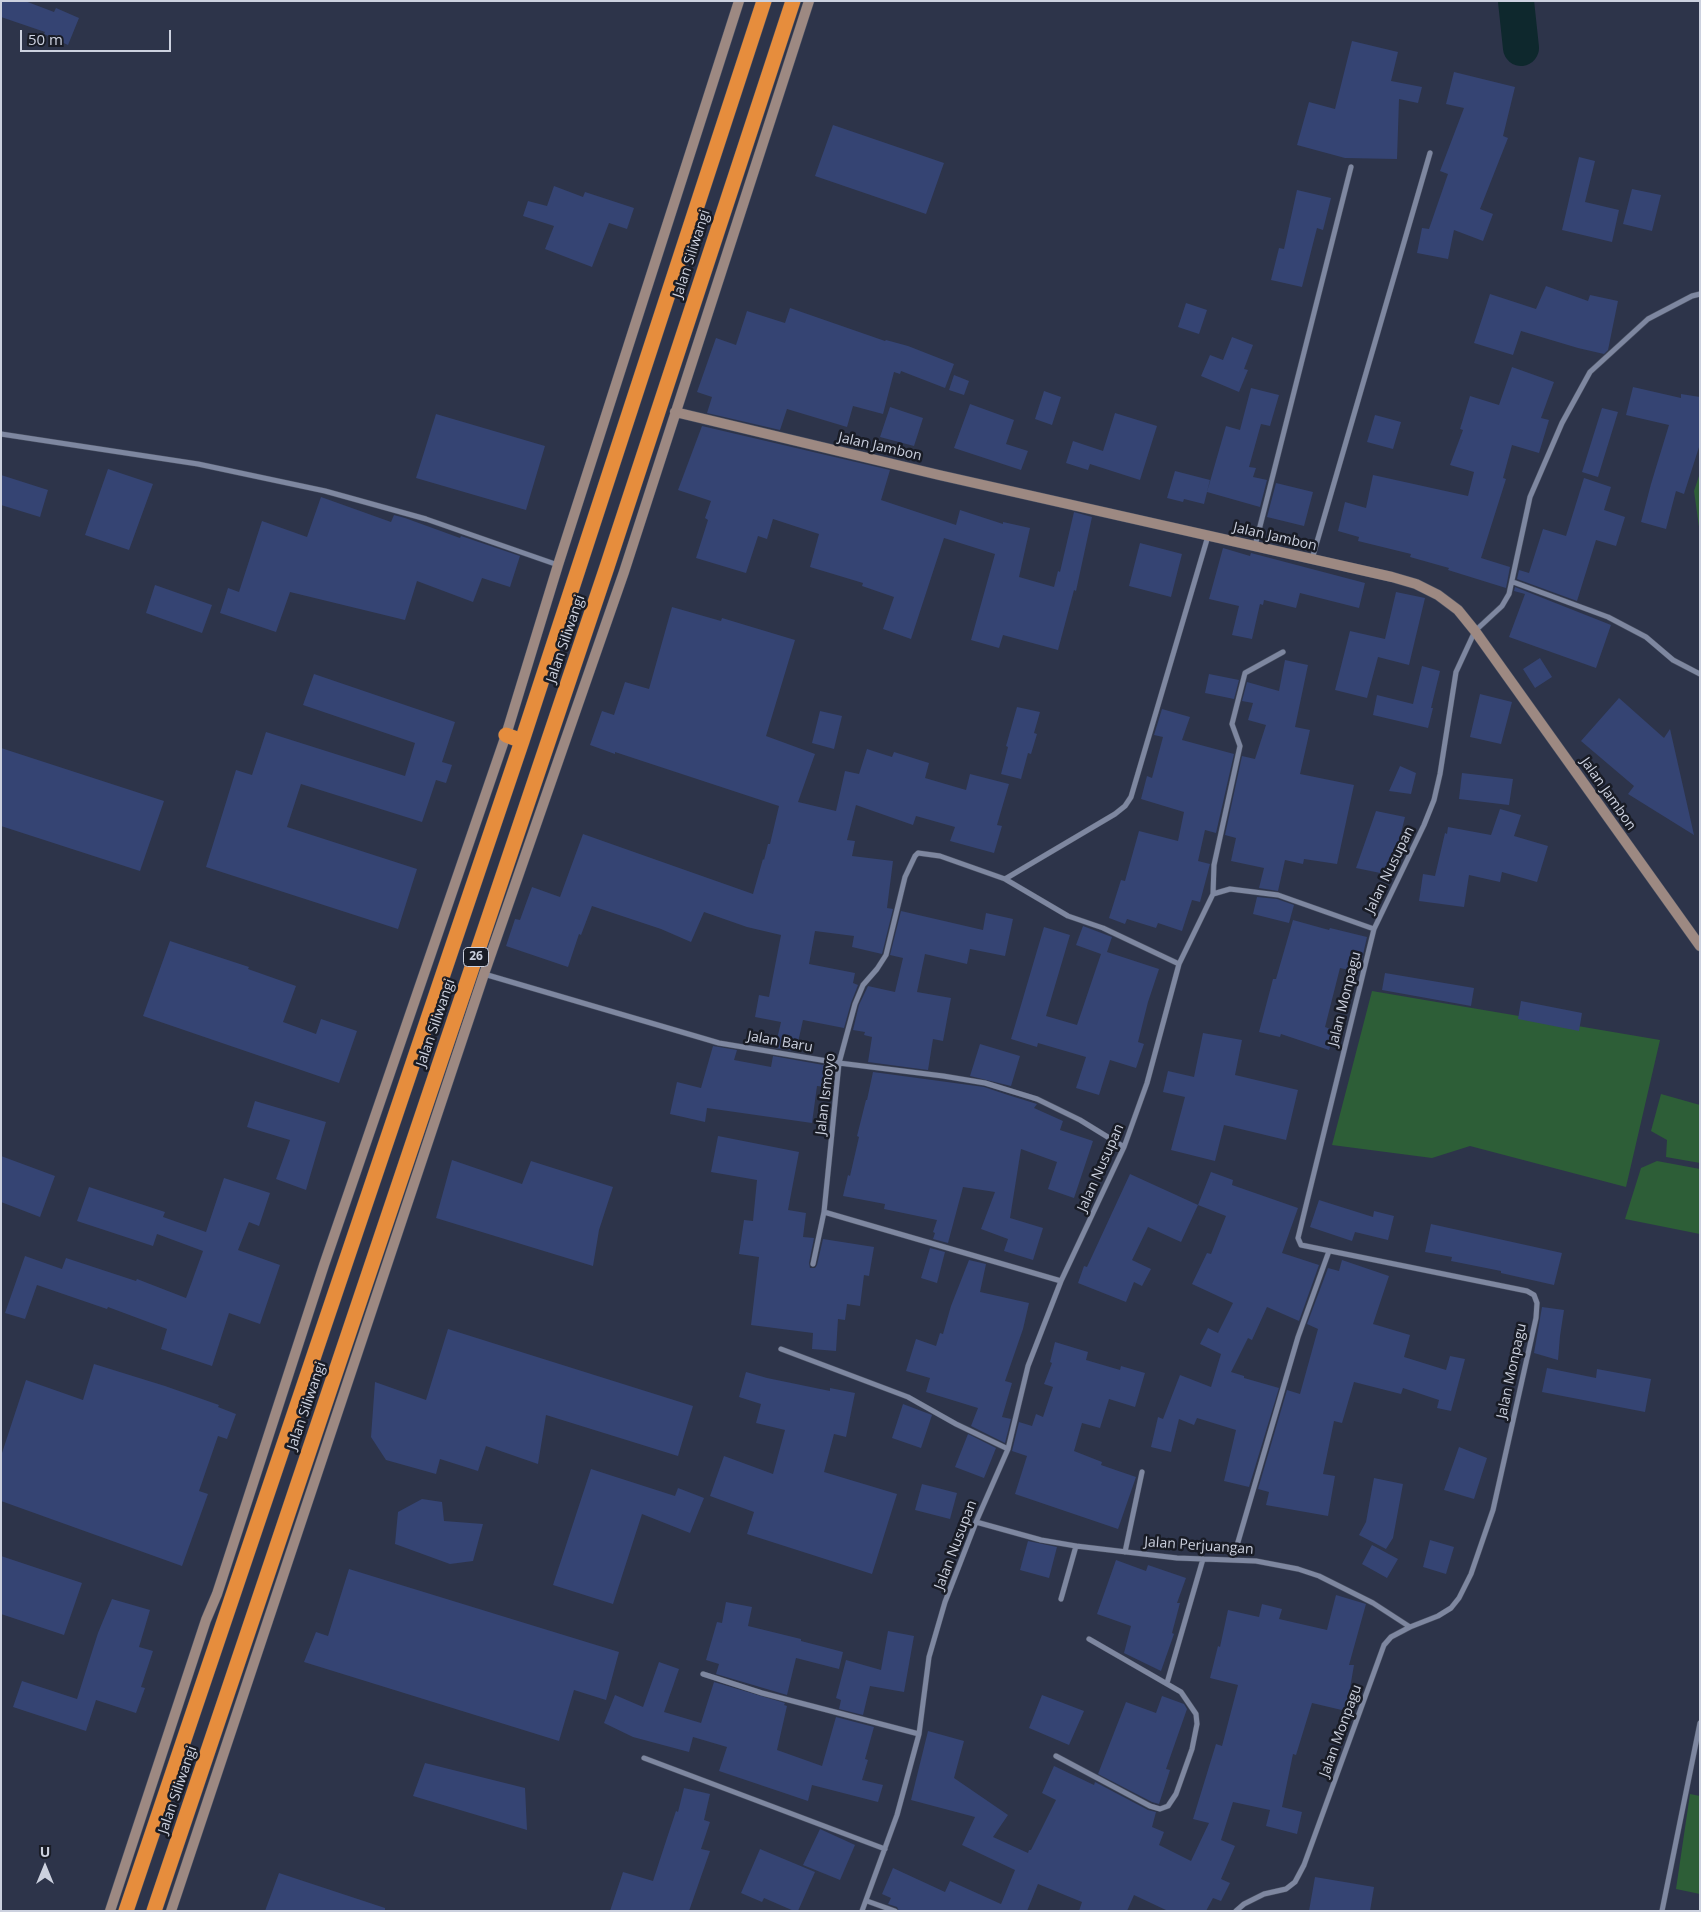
<!DOCTYPE html>
<html>
<head>
<meta charset="utf-8">
<style>
	body { margin:0 }
	#map { position:relative; width:1701px; height:1912px; overflow:hidden; background:#2d344a; font-family:"Open Sans",sans-serif }
	canvas { display:block }
	.frame { position:absolute; inset:0; border:2px solid #ccd1df; pointer-events:none }
	.north { position:absolute; left:20px; top:1842px; width:50px; height:50px; -webkit-text-stroke:4px #191c26; paint-order:stroke; rotate:0deg; font-size:14px; font-weight:700; line-height:20px; text-align:center; color:#ccd1df }
	.north::after { content:''; display:block; margin:auto; width:18px; height:22px; background:#ccd1df; clip-path:polygon(50% 0,100% 100%,50% 72%,0 100%) }
	.scale { position:absolute; left:20px; top:30px; width:151px; height:22px; box-sizing:border-box; border:2px solid #ccd1df; border-top:0; padding-left:6px; font-size:15px; line-height:18px; white-space:nowrap; color:#ccd1df; -webkit-text-stroke:4px #191c26; paint-order:stroke }
</style>
</head>
<body>
<div id="map">
<canvas width="1701" height="1912"></canvas>
<div class="frame"></div>
<div class="north">U</div>
<div class="scale">50 m</div>
</div>
<script>
const context = document.querySelector('canvas').getContext('2d');
context.lineJoin = 'round';
function paint(path, color) {
  context.fillStyle = color;
  context.fill(path, 'evenodd');
}
function shape(rows) {
  const path = new Path2D();
  for (const r of rows) {
    path.moveTo(r[0], r[1]);
    for (let i = 2; i < r.length; i += 2) path.lineTo(r[i], r[i + 1]);
  }
  return path;
}
function stroke(path, color, width, dash) {
  context.strokeStyle = color;
  context.lineWidth = width;
  context.lineCap = dash ? 'butt' : 'round';
  context.setLineDash(dash || []);
  context.stroke(path);
}
function write(font, color, halo, rows, align = 'center') {
  context.font = font + ' "Open Sans",sans-serif';
  context.lineWidth = 5;
  context.setLineDash([]);
  context.textBaseline = 'middle';
  context.strokeStyle = halo;
  context.fillStyle = color;
  for (const [text, x, y, turn = 0] of rows) {
    context.save();
    context.translate(x, y);
    context.rotate((+turn || 0) * Math.PI / 180);
    context.textAlign = isNaN(turn) ? turn : align;
    if (halo) context.strokeText(text, 0, 0);
    context.fillText(text, 0, 0);
    context.restore();
  }
}
paint(shape([
	[1700,473,1700,534,1694,491],
	[1372,991,1660,1040,1626,1187,1470,1146,1432,1158,1332,1145],
	[1661,1094,1700,1105,1700,1163,1666,1157,1667,1140,1651,1131],
	[1657,1161,1700,1169,1700,1234,1625,1219,1641,1168],
	[1690,1794,1700,1796,1700,1894,1676,1889]
]), '#2d5e37');
stroke(shape([
	[1516,1,1521,48]
]), '#0e282d', 36);
paint(shape([
	[1,1,25,1,54,12,56,8,79,18,68,45,44,34,45,32,1,17],
	[1352,41,1398,52,1391,81,1422,87,1418,103,1399,99,1397,159,1345,158,1297,145,1309,102,1335,109],
	[1454,72,1515,87,1503,136,1508,138,1480,209,1493,214,1483,241,1454,230,1448,259,1417,253,1422,228,1429,229,1448,174,1440,171,1464,108,1446,104],
	[833,125,944,163,926,214,815,176],
	[1579,157,1595,161,1585,202,1619,210,1612,242,1562,230],
	[554,186,583,197,585,192,634,208,627,229,609,223,592,267,545,249,554,226,523,216,528,201,547,206],
	[1632,189,1661,195,1652,231,1623,224],
	[1297,190,1331,198,1323,230,1317,228,1302,287,1271,280,1279,248,1284,249],
	[1546,286,1588,301,1590,295,1618,301,1608,350,1604,354,1578,348,1521,331,1513,355,1474,343,1490,294,1536,309],
	[1186,303,1207,310,1199,334,1178,327],
	[790,308,885,341,886,340,908,346,954,364,945,388,901,371,900,374,894,372,883,414,853,406,847,427,787,409,780,430,707,413,712,397,697,392,716,338,736,345,747,311,785,323],
	[1232,337,1253,345,1244,369,1248,370,1239,392,1201,376,1210,355,1223,360],
	[1512,367,1554,382,1541,418,1549,420,1539,453,1512,445,1503,478,1506,479,1481,558,1510,567,1506,588,1448,570,1449,568,1410,557,1411,554,1358,541,1359,537,1338,531,1345,502,1366,508,1373,475,1468,496,1474,472,1450,465,1463,430,1460,429,1470,396,1499,405],
	[954,375,969,381,964,395,949,390],
	[1633,387,1681,398,1681,394,1700,397,1700,444,1684,494,1676,491,1666,529,1641,522,1651,484,1669,425,1626,415],
	[1251,388,1279,395,1270,426,1261,424,1249,467,1256,468,1253,477,1267,480,1260,507,1207,492,1226,426,1240,430],
	[1044,391,1061,397,1052,425,1035,419],
	[970,404,1014,420,1006,444,1028,451,1021,470,954,448],
	[890,407,923,418,914,446,880,437],
	[1602,408,1618,412,1598,477,1582,472],
	[1115,413,1157,426,1140,480,1090,464,1088,470,1066,463,1073,441,1103,451],
	[436,414,545,446,526,510,416,478],
	[1375,415,1401,422,1393,449,1367,442],
	[702,426,890,470,881,500,956,525,960,510,1003,524,1003,522,1030,528,1019,577,1054,587,1058,571,1060,572,1074,512,1092,517,1076,591,1074,590,1058,650,1003,635,999,648,971,640,995,554,944,538,911,639,883,629,894,597,862,586,863,583,810,567,819,534,773,519,767,539,758,536,746,573,696,558,708,520,705,518,711,501,678,490],
	[108,469,153,484,129,550,85,535],
	[1175,471,1210,480,1204,504,1184,499,1183,502,1167,498],
	[1,475,48,490,40,517,1,505],
	[1584,478,1611,487,1604,510,1625,517,1616,546,1596,540,1577,601,1517,579,1519,570,1529,573,1543,529,1566,536],
	[1276,483,1313,492,1304,526,1267,517],
	[321,497,391,522,394,515,405,518,460,538,461,536,520,556,510,587,482,578,473,602,417,581,405,620,290,592,276,632,220,613,228,588,239,592,262,521,307,537],
	[1140,543,1182,554,1171,597,1129,586],
	[1223,548,1250,556,1251,553,1365,583,1359,608,1300,593,1296,608,1264,600,1263,605,1260,604,1252,639,1232,635,1239,606,1209,599],
	[155,585,212,605,202,633,146,613],
	[1515,587,1611,625,1596,668,1509,637,1525,594,1514,591],
	[1396,592,1425,598,1409,665,1378,657,1367,698,1335,690,1350,631,1385,639],
	[672,607,721,621,722,618,795,640,766,736,815,754,798,802,836,811,845,771,859,774,867,749,892,757,894,752,929,763,925,778,966,790,970,774,1009,784,997,825,1002,826,994,853,950,841,955,827,916,816,913,825,856,805,847,840,855,841,852,856,893,861,887,908,893,909,882,954,852,947,854,936,815,931,809,964,855,973,853,983,858,985,851,1003,844,1028,803,1020,796,1051,775,1048,781,1022,755,1017,759,995,769,997,781,935,747,927,704,912,691,942,661,929,592,906,581,935,579,934,568,967,506,946,515,919,520,920,532,887,560,897,583,834,753,894,763,859,764,860,768,844,770,844,779,806,615,752,615,754,590,745,602,711,614,715,625,682,649,689],
	[1540,658,1552,677,1535,688,1523,669],
	[1285,660,1308,665,1295,727,1310,730,1300,774,1354,785,1337,864,1304,859,1303,864,1285,860,1278,891,1259,888,1264,868,1231,861,1236,838,1225,835,1242,756,1255,759,1266,725,1248,720,1253,703,1242,701,1247,682,1279,691],
	[1422,666,1440,671,1431,708,1433,708,1428,728,1373,715,1377,695,1413,704],
	[314,674,455,722,442,762,452,765,446,783,436,780,422,822,301,784,287,827,417,869,398,929,206,867,236,770,252,775,266,732,405,776,415,743,303,705],
	[1209,674,1239,680,1234,699,1205,693],
	[1480,694,1512,702,1501,744,1470,737],
	[1619,698,1664,738,1670,729,1694,835,1628,794,1634,786,1581,741],
	[1017,707,1040,712,1034,733,1037,734,1031,754,1028,753,1021,779,1001,774,1008,747,1006,746],
	[1162,709,1190,717,1182,740,1234,754,1216,833,1205,830,1198,861,1210,864,1200,902,1192,900,1182,931,1158,923,1156,928,1127,919,1125,924,1109,918,1121,880,1125,881,1139,831,1178,841,1184,812,1141,799,1147,776,1152,778,1163,737,1154,735],
	[820,711,842,716,834,749,812,743],
	[1,748,164,801,140,871,1,826],
	[1400,766,1416,773,1411,794,1389,791],
	[1462,773,1513,779,1509,805,1459,799],
	[1500,809,1521,815,1514,836,1548,846,1537,882,1502,872,1500,882,1469,875,1464,907,1419,901,1423,874,1435,876,1445,833,1447,834,1448,827,1491,835],
	[1376,811,1405,817,1398,845,1396,845,1390,875,1356,868],
	[1257,897,1277,899,1294,905,1289,923,1253,914],
	[901,911,983,930,986,913,1013,919,1005,956,970,949,967,964,925,954,917,992,951,998,943,1041,933,1039,928,1070,868,1062,872,1037,864,1035,865,1032,853,1030,859,1005,868,986,895,992,903,958,890,955],
	[1293,920,1329,930,1330,928,1367,937,1359,972,1340,968,1325,1027,1336,1031,1329,1050,1281,1034,1280,1037,1259,1032,1273,979,1276,979],
	[1083,926,1112,937,1107,952,1159,969,1148,1002,1138,1042,1144,1044,1136,1068,1110,1060,1099,1095,1076,1088,1086,1057,1038,1043,1037,1047,1011,1039,1044,927,1070,935,1046,1016,1077,1025,1101,954,1076,945],
	[170,941,249,967,248,969,296,986,283,1022,316,1034,321,1019,357,1031,339,1083,143,1016],
	[1385,973,1474,988,1471,1006,1382,990],
	[1521,1001,1582,1013,1579,1031,1518,1019],
	[1203,1033,1242,1040,1235,1075,1298,1090,1286,1140,1224,1125,1215,1161,1171,1150,1185,1097,1163,1092,1168,1071,1194,1077],
	[980,1044,1020,1056,1011,1086,970,1076],
	[713,1046,737,1050,734,1060,771,1067,773,1056,829,1066,826,1087,817,1086,812,1123,707,1108,705,1122,670,1114,677,1082,701,1088],
	[873,1072,984,1087,1008,1095,1037,1104,1034,1108,1063,1121,1060,1130,1093,1141,1074,1198,1048,1189,1057,1162,1021,1149,1010,1218,1043,1228,1033,1260,1004,1251,1008,1239,981,1229,995,1192,963,1187,948,1243,933,1239,935,1233,933,1232,937,1220,884,1209,885,1204,843,1196,848,1175,850,1176,859,1137,857,1136,866,1100,867,1100],
	[255,1101,326,1122,306,1190,276,1179,290,1140,247,1127],
	[718,1136,799,1152,788,1210,806,1213,803,1237,814,1238,809,1263,810,1268,815,1268,817,1265,823,1239,874,1247,869,1276,864,1275,860,1306,847,1304,845,1320,838,1319,836,1351,812,1349,813,1333,751,1325,759,1257,739,1254,744,1220,753,1221,757,1180,711,1172],
	[1,1156,55,1176,40,1217,1,1202],
	[452,1160,522,1184,531,1161,613,1187,599,1230,593,1266,436,1218],
	[1211,1172,1233,1180,1232,1185,1298,1208,1282,1253,1319,1265,1299,1321,1267,1307,1252,1340,1248,1338,1231,1372,1244,1376,1244,1378,1279,1388,1249,1487,1224,1481,1236,1430,1197,1418,1194,1425,1179,1419,1171,1452,1151,1447,1158,1417,1163,1419,1180,1375,1211,1387,1221,1354,1200,1344,1208,1328,1218,1333,1233,1303,1192,1284,1207,1253,1211,1254,1226,1216,1198,1205],
	[1130,1174,1198,1205,1181,1242,1148,1227,1132,1260,1151,1269,1142,1286,1134,1282,1126,1302,1078,1283,1084,1266,1087,1267],
	[224,1178,270,1193,259,1226,249,1222,238,1250,280,1265,260,1324,229,1313,212,1366,161,1349,167,1329,108,1307,107,1309,37,1285,25,1319,5,1313,25,1256,62,1269,66,1258,136,1281,137,1279,186,1298,203,1251,157,1234,153,1246,77,1221,89,1187,165,1212,163,1217,206,1232],
	[1319,1200,1373,1217,1374,1211,1394,1216,1388,1240,1355,1232,1352,1241,1310,1227],
	[1431,1224,1562,1253,1554,1285,1501,1273,1501,1271,1451,1261,1452,1257,1425,1252],
	[930,1248,945,1252,937,1283,921,1278],
	[969,1260,986,1264,980,1292,1029,1303,1023,1329,1005,1381,1012,1383,1002,1417,1011,1419,1005,1443,971,1426,978,1408,926,1392,930,1378,906,1371,916,1339,936,1346,940,1333,943,1334,951,1306],
	[1342,1260,1389,1276,1373,1324,1410,1335,1404,1357,1446,1370,1450,1356,1465,1359,1451,1411,1437,1408,1439,1400,1403,1388,1401,1394,1354,1382,1342,1423,1334,1421,1323,1474,1335,1476,1328,1516,1266,1505,1269,1492,1258,1489,1287,1390,1300,1394,1318,1329,1307,1324,1328,1268,1339,1271],
	[1542,1307,1564,1310,1560,1336,1558,1360,1534,1353],
	[448,1329,693,1406,678,1456,546,1415,538,1464,486,1446,478,1471,440,1459,436,1474,386,1460,371,1437,375,1382,426,1400],
	[1055,1342,1088,1352,1086,1360,1120,1370,1121,1366,1145,1373,1135,1407,1109,1399,1100,1428,1082,1423,1074,1451,1102,1462,1101,1465,1136,1477,1118,1529,1015,1494,1027,1456,1012,1451,1019,1422,1032,1426,1036,1414,1043,1417,1053,1387,1044,1384,1052,1363,1050,1362],
	[94,1364,165,1386,219,1405,218,1407,236,1414,227,1439,218,1436,199,1491,208,1494,182,1566,1,1501,1,1456,26,1380,83,1400],
	[1547,1368,1596,1378,1597,1369,1651,1379,1645,1412,1542,1392],
	[746,1372,767,1378,830,1391,830,1388,855,1393,846,1437,834,1434,824,1472,897,1494,872,1574,747,1534,754,1512,710,1496,724,1456,773,1474,785,1430,756,1423,761,1404,739,1397],
	[903,1404,932,1415,921,1448,892,1438],
	[968,1434,996,1448,984,1478,955,1467],
	[1459,1447,1487,1458,1474,1499,1444,1490],
	[591,1469,675,1496,678,1488,704,1498,690,1533,642,1514,613,1604,553,1585],
	[1374,1478,1403,1484,1393,1538,1386,1549,1359,1535,1366,1522],
	[922,1484,957,1493,950,1519,915,1510],
	[422,1499,442,1502,444,1521,483,1524,473,1561,450,1564,395,1544,398,1512],
	[1430,1540,1454,1547,1446,1574,1423,1567],
	[1028,1541,1057,1547,1049,1578,1020,1570],
	[1372,1545,1398,1559,1387,1578,1362,1564],
	[1,1556,82,1583,64,1635,1,1614],
	[1116,1560,1146,1571,1148,1565,1186,1578,1177,1603,1180,1603,1172,1633,1174,1634,1161,1671,1124,1653,1131,1626,1097,1614],
	[349,1569,619,1652,606,1700,574,1690,559,1741,304,1662,316,1632,328,1636],
	[1336,1595,1366,1604,1349,1665,1354,1665,1346,1711,1312,1703,1296,1755,1293,1754,1282,1807,1302,1812,1297,1834,1266,1826,1270,1810,1233,1802,1221,1840,1235,1846,1221,1879,1230,1883,1221,1901,1213,1898,1206,1911,1168,1911,1134,1895,1127,1911,1079,1911,1082,1902,1038,1884,1027,1911,899,1911,897,1907,888,1904,891,1898,882,1894,893,1868,945,1892,950,1881,1001,1904,1015,1870,962,1845,975,1817,911,1800,928,1731,964,1741,954,1778,1008,1815,993,1837,1028,1853,1029,1850,1031,1850,1056,1800,1042,1793,1054,1766,1094,1785,1095,1782,1148,1810,1156,1812,1152,1827,1164,1832,1159,1845,1191,1861,1209,1823,1193,1819,1216,1744,1222,1746,1238,1685,1210,1678,1218,1646,1220,1647,1228,1610,1259,1617,1262,1604,1282,1609,1279,1619,1327,1630],
	[112,1599,150,1610,139,1647,153,1651,141,1687,145,1688,136,1713,96,1700,86,1731,13,1707,22,1681,77,1699,98,1633],
	[726,1602,752,1607,748,1626,801,1639,801,1641,843,1652,839,1669,796,1658,787,1695,716,1674,719,1664,706,1660,717,1622,722,1623],
	[888,1631,914,1636,904,1692,870,1686,863,1715,839,1709,841,1700,836,1698,846,1660,881,1670],
	[659,1662,679,1669,664,1712,701,1723,714,1682,785,1703,784,1705,787,1706,777,1750,822,1766,836,1717,874,1727,865,1759,868,1760,862,1780,883,1785,878,1802,812,1785,808,1801,719,1771,727,1747,693,1737,689,1752,633,1737,604,1723,615,1695,643,1707],
	[1042,1695,1084,1711,1069,1745,1029,1728],
	[1162,1696,1184,1704,1187,1709,1166,1769,1170,1770,1159,1804,1152,1802,1098,1774,1126,1702,1156,1713],
	[425,1763,525,1788,527,1830,413,1796],
	[684,1788,710,1794,704,1820,710,1822,701,1849,710,1851,689,1911,610,1911,623,1872,653,1881,667,1838,676,1811,678,1812],
	[820,1829,855,1845,840,1880,803,1865],
	[760,1849,815,1872,798,1911,794,1911,764,1898,762,1902,741,1893],
	[279,1873,385,1908,385,1911,265,1911],
	[1315,1877,1374,1887,1370,1911,1309,1911]
]), '#354473');
const street = shape([
	[1,434,198,464,325,491,426,519,558,565],
	[1255,546,1351,167],
	[1312,559,1430,153],
	[1513,582,1608,617,1646,637,1673,660,1700,674],
	[1005,879,1115,814,1125,806,1131,797,1208,536],
	[1213,894,1214,865,1240,746,1232,724,1245,673,1283,652],
	[484,974,719,1043,839,1063,943,1076,985,1083,1037,1099,1080,1120,1124,1147],
	[813,1264,824,1212],
	[1061,1281,824,1212,839,1063,855,1004,863,985,877,969,886,955,905,877,915,856,918,853,940,856,1005,879,1068,916,1103,928,1179,964],
	[781,1349,908,1397,956,1424,1008,1449],
	[976,1522,1041,1540,1076,1546,1177,1558,1256,1561,1298,1569,1319,1576,1373,1603,1410,1627],
	[1125,1552,1142,1472],
	[1233,1559,1298,1337,1329,1251],
	[1061,1599,1076,1546],
	[703,1674,762,1693,919,1734],
	[1167,1683,1203,1559],
	[1056,1756,1150,1806,1160,1809,1168,1806,1176,1794,1192,1749,1197,1724,1196,1714,1181,1692,1089,1639],
	[644,1758,885,1849],
	[867,1901,895,1911],
	[862,1911,897,1815,919,1734,929,1657,945,1602,976,1522,1008,1449,1028,1366,1061,1281,1124,1147,1147,1083,1179,964,1213,894,1230,889,1278,895,1374,929,1424,825,1434,800,1440,774,1456,672,1475,631,1502,606,1509,594,1530,497,1562,423,1590,372,1648,319,1692,296,1700,294],
	[1236,1911,1244,1904,1264,1894,1286,1889,1295,1882,1304,1865,1384,1645,1391,1637,1410,1627,1438,1616,1451,1608,1459,1598,1471,1574,1493,1510,1536,1318,1537,1303,1534,1295,1527,1291,1301,1245,1298,1238,1374,929],
	[1662,1911,1700,1723]
]);
const secondary = shape([
	[675,412,939,475,1392,577,1416,584,1438,595,1458,610,1475,631,1700,946],
	[110,1911,206,1620,217,1594,324,1265,506,735,558,565,739,1],
	[171,1911,484,974,624,572,809,1]
]);
const highway = shape([
	[506,735,522,741],
	[126,1911,522,741,764,1],
	[154,1911,607,567,793,1]
]);
stroke(street, '#484f61', 6);
stroke(secondary, '#484f61', 11);
stroke(highway, '#484f61', 16);
stroke(street, '#7e87a0', 5);
stroke(secondary, '#9d8982', 10);
stroke(highway, '#e68d3d', 15);
for (const [x, y, w] of [
	[476,957,25]
]) {
  const box = new Path2D();
  box.roundRect(x - w / 2, y - 9.5, w, 19, 4);
  context.fillStyle = '#191c26';
  context.fill(box);
  stroke(box, '#ccd1df', 1);
}
write('bold 12px', '#ccd1df', null, [
	["26",476,957]
]);
write('14px', '#ccd1df', '#191c26', [
	["Jalan Siliwangi",692,254,-72],
	["Jalan Jambon",880,447,13],
	["Jalan Jambon",1275,537,13],
	["Jalan Siliwangi",566,639,-71],
	["Jalan Jambon",1608,794,55],
	["Jalan Nusupan",1390,870,-64],
	["Jalan Monpagu",1345,999,-76],
	["Jalan Siliwangi",436,1023,-71],
	["Jalan Baru",780,1042,10],
	["Jalan Ismoyo",826,1094,-83],
	["Jalan Nusupan",1101,1168,-66],
	["Jalan Monpagu",1512,1371,-78],
	["Jalan Siliwangi",307,1406,-71],
	["Jalan Nusupan",956,1545,-69],
	["Jalan Perjuangan",1199,1546,4],
	["Jalan Monpagu",1341,1731,-70],
	["Jalan Siliwangi",178,1790,-71]
]);
</script>
</body>
</html>
